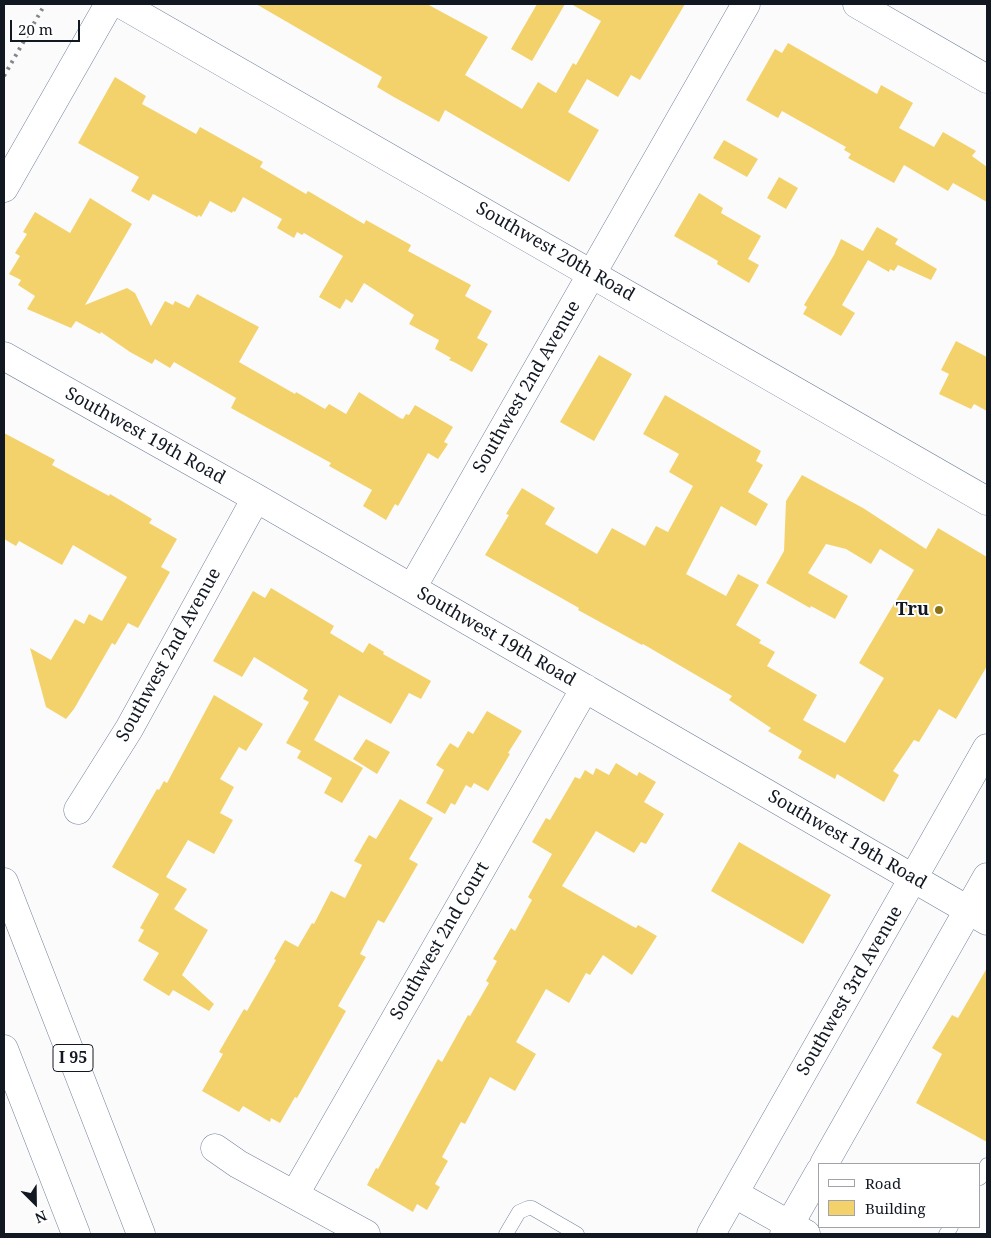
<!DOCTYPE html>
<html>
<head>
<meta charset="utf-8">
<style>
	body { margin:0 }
	#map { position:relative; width:991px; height:1238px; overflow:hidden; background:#fbfbfb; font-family:"Noto Serif",serif }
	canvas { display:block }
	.frame { position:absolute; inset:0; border:5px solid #121822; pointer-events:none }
	.legend { position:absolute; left:818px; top:1163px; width:162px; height:65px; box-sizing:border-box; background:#fff; border:1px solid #a0a3a7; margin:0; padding:6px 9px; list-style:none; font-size:15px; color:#121822 }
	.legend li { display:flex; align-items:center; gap:10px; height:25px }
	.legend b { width:25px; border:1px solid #a0a3a7 }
	.north { position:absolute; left:10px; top:1178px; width:50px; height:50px; -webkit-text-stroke:4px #fff; paint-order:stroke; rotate:157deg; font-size:14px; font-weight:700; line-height:20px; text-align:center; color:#121822 }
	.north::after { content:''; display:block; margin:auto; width:18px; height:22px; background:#121822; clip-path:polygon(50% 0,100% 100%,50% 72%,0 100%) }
	.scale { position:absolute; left:10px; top:20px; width:70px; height:22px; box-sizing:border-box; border:2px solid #121822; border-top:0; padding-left:6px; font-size:15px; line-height:18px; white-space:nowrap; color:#121822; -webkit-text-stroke:4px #fff; paint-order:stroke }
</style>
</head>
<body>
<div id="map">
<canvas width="991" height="1238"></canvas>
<div class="frame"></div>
<ul class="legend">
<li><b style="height:6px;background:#fff"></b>Road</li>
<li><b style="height:14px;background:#f4d26b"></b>Building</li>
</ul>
<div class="north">N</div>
<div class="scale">20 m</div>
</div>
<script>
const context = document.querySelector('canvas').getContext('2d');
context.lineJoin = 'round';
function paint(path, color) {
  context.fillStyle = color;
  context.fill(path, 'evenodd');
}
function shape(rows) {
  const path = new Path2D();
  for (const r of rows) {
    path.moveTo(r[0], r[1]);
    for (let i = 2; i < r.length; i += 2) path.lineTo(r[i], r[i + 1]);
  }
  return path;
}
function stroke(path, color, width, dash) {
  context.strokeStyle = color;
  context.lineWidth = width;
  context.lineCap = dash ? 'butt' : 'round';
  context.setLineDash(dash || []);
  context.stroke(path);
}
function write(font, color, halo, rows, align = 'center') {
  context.font = font + ' "Noto Serif",serif';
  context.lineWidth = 4;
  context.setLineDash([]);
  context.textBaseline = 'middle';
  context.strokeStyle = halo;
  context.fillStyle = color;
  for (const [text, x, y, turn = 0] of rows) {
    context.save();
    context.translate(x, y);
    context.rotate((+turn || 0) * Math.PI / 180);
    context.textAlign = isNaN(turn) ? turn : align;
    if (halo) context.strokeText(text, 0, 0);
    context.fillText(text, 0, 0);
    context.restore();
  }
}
paint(shape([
	[256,4,427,4,488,37,465,75,522,109,538,82,556,93,573,63,576,65,601,21,571,4,685,4,640,80,631,75,618,97,587,79,568,112,599,130,569,182,445,110,439,122,392,96,377,87,382,77],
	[537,4,565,4,532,61,511,49],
	[788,43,877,94,881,85,913,103,899,128,934,147,943,132,976,151,972,156,987,167,987,202,953,183,948,191,904,165,894,183,848,158,851,154,844,150,846,147,782,111,778,118,746,100,775,49,782,53],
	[115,77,146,96,142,104,196,134,200,127,263,162,260,167,306,194,308,191,364,224,366,220,411,245,408,251,471,285,465,296,492,311,477,338,488,344,472,372,454,362,449,360,451,358,435,349,439,340,409,324,414,315,364,283,352,303,346,299,340,309,319,297,343,256,304,233,302,235,297,232,294,238,277,228,282,219,243,197,235,212,233,211,232,213,210,201,201,217,199,215,197,217,153,194,149,201,131,191,139,177,78,143],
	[724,140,758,159,747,177,713,158],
	[779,177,798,188,786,209,767,198],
	[699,193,723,208,721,213,761,236,748,259,759,265,749,283,717,264,718,261,674,236],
	[90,198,132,224,85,305,127,288,135,293,151,326,165,301,173,305,175,301,189,308,197,294,259,327,239,362,295,394,296,392,325,409,329,404,346,414,359,392,400,418,403,419,406,414,409,415,415,405,453,427,444,442,448,444,438,459,428,453,398,506,395,504,386,520,363,506,372,490,329,466,331,463,231,408,236,398,174,362,170,368,155,359,152,364,130,352,101,332,100,334,76,321,71,328,27,309,35,296,18,285,21,280,9,274,20,256,15,253,27,234,23,232,35,212,70,233],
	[877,227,898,239,895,244,937,269,931,280,898,265,894,271,890,269,889,272,868,260,842,305,855,313,841,336,803,314,807,307,804,305,834,255,841,239,863,251],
	[956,341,987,357,987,411,974,404,971,409,939,394,949,374,941,370],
	[599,355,632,374,594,441,560,422],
	[665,395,761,451,756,461,763,465,748,492,768,504,756,526,721,506,686,574,726,596,738,574,759,585,736,625,761,640,759,643,775,652,767,666,817,695,803,720,845,743,884,678,859,663,914,570,880,549,871,564,846,549,826,544,808,573,848,596,835,619,811,606,810,608,766,583,784,551,786,501,802,475,863,508,926,549,938,528,987,557,987,666,956,719,939,709,919,742,914,740,893,771,899,775,884,802,837,774,835,779,798,758,802,751,768,731,771,728,729,700,732,696,643,644,642,645,578,610,579,608,485,555,509,515,506,514,522,488,555,508,545,524,597,554,612,528,645,546,656,526,668,532,693,486,669,472,679,454,643,434],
	[4,433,55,460,52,465,109,496,110,494,152,519,149,523,177,539,161,567,170,572,138,628,128,623,115,645,112,643,74,709,66,719,46,707,30,648,51,660,75,619,84,624,89,614,102,621,127,577,73,545,62,565,19,541,16,546,4,539],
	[271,588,334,626,330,633,363,653,369,643,384,652,383,654,431,681,421,699,409,693,391,724,339,695,314,740,363,768,342,803,324,793,332,778,297,758,301,751,286,743,309,702,303,699,308,690,254,657,242,677,213,661,253,591,265,598],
	[214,695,263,724,246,751,239,747,220,779,234,787,220,813,233,820,214,854,188,840,166,877,187,889,174,909,208,930,182,975,214,1004,209,1011,173,990,169,996,143,980,159,953,138,941,144,930,140,928,159,894,112,867,157,789,159,790,164,781,167,783],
	[487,711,522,731,508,753,510,754,488,791,474,783,471,788,466,785,455,805,451,803,445,814,426,803,444,770,436,765,450,743,458,748,468,731,473,734],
	[366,739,390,752,377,774,353,759],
	[616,763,637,776,639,772,656,782,644,802,664,814,646,844,641,842,634,853,596,831,562,886,632,926,636,928,638,925,657,936,632,975,603,955,590,975,586,973,569,1003,546,989,516,1042,536,1054,515,1091,490,1077,465,1124,461,1122,442,1157,448,1161,435,1184,440,1187,427,1210,417,1204,413,1212,367,1185,376,1168,378,1169,438,1059,442,1062,468,1015,470,1016,489,983,486,981,497,961,493,959,511,928,515,931,532,900,528,897,552,854,532,842,546,818,550,820,575,777,580,779,585,770,593,775,596,768,609,775],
	[400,799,433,818,409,859,418,864,384,923,378,920,360,954,366,957,338,1006,346,1011,297,1098,295,1097,280,1123,271,1118,270,1122,243,1106,239,1112,202,1091,223,1054,219,1052,244,1009,247,1011,276,960,274,959,285,940,298,947,312,923,314,924,331,891,345,898,362,865,354,861,369,835,376,839],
	[739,842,831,895,803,944,711,891],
	[987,968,987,1142,916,1103,942,1054,932,1048,952,1015,958,1018]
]), '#f4d26b');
const service = shape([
	[980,1178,987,1165],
	[506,1234,519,1212,528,1208,532,1208,577,1234],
	[946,1234,951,1227]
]);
const minor = shape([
	[121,4,987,501],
	[857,4,987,79],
	[4,188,109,4],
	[4,356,256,498,987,921],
	[412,588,746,4],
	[78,810,129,729,256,498],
	[215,1148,238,1164,366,1234],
	[295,1194,585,688],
	[735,1194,806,1234]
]);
const secondary = shape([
	[824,1164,987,877],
	[711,1234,987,748],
	[784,1234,820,1171]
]);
const motorway = shape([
	[4,882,141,1234],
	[4,1049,76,1234]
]);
stroke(service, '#74839c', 15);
stroke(minor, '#74839c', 29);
stroke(secondary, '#74839c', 29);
stroke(motorway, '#74839c', 29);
stroke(service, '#fff', 14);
stroke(minor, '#fff', 28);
stroke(secondary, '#fff', 28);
stroke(motorway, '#fff', 28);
stroke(shape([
	[4,76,45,4]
]), '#83878c', 4, [2.5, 5]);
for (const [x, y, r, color] of [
	[939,610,5,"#8c7215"]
]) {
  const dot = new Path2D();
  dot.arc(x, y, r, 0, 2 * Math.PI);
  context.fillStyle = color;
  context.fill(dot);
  stroke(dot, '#fff', 2);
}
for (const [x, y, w] of [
	[73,1058,40]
]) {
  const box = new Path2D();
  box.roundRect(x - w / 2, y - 13.5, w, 27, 4);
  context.fillStyle = '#fff';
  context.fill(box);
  stroke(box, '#121822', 1);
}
write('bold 16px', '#121822', null, [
	["I 95",73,1058]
]);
write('18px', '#121822', '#fff', [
	["Southwest 20th Road",555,252,30],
	["Southwest 2nd Avenue",527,387,-60],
	["Southwest 19th Road",145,436,29],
	["Southwest 19th Road",496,637,30],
	["Southwest 2nd Avenue",169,655,-61],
	["Southwest 19th Road",847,840,30],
	["Southwest 2nd Court",440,941,-60],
	["Southwest 3rd Avenue",850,991,-60]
]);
write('bold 18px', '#121822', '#fff', [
	["Tru",929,610]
], 'right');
</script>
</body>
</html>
